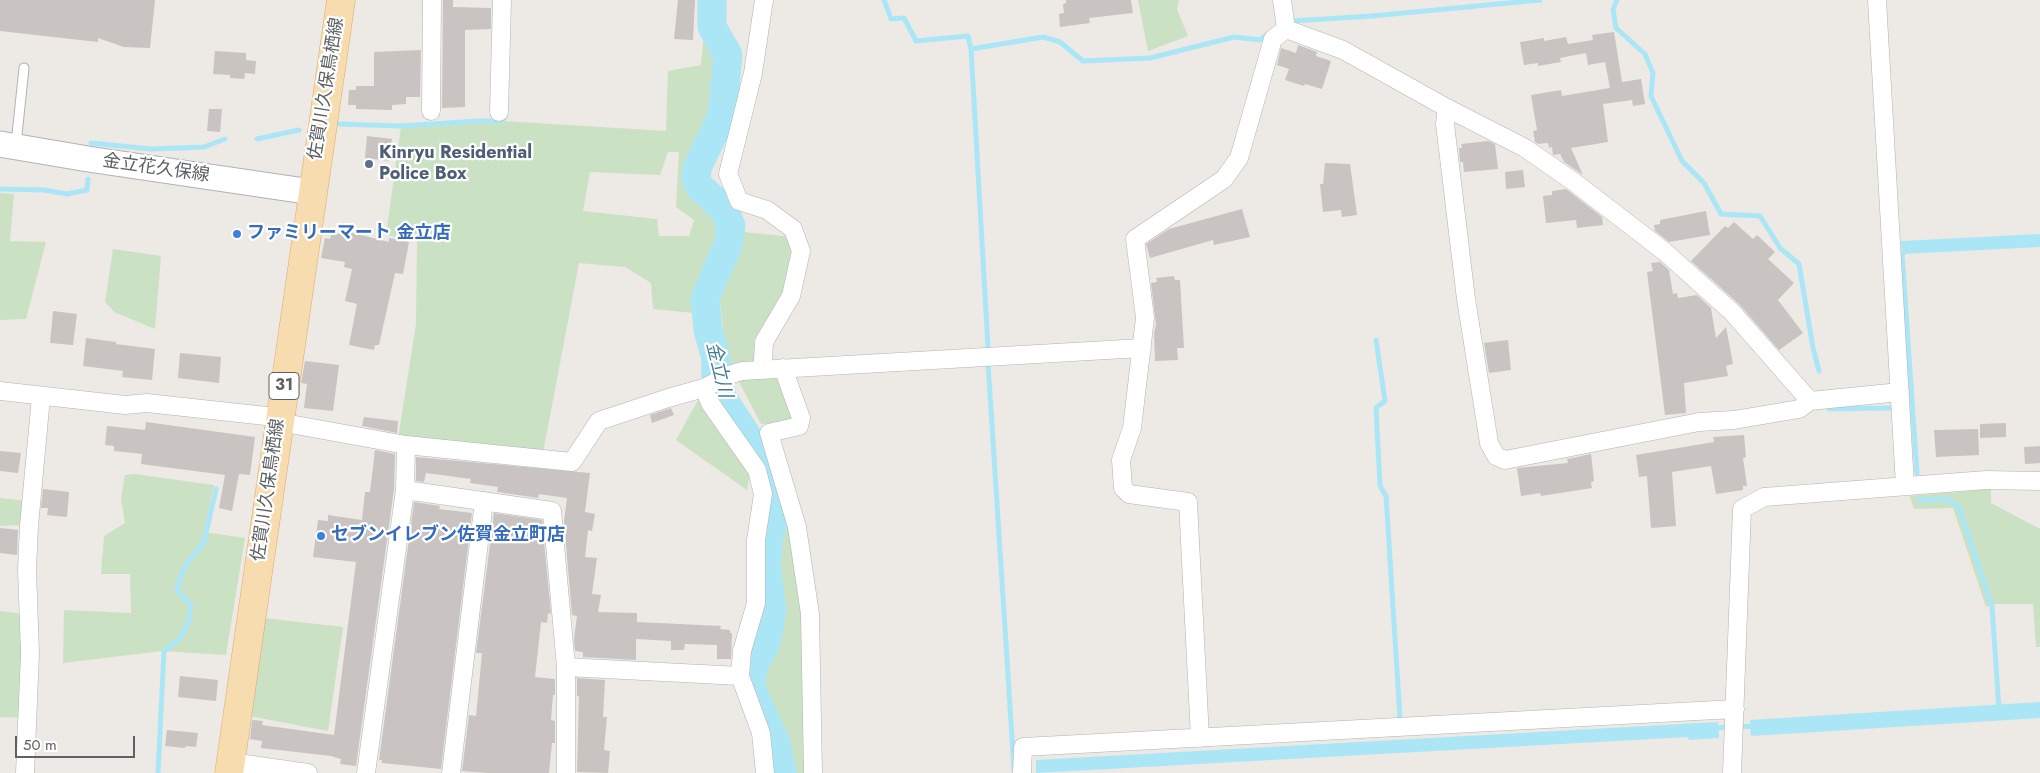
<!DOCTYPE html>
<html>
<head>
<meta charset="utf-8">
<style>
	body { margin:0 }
	#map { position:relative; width:2040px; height:773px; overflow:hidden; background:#ede9e4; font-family:Jost,sans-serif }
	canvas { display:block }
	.scale { position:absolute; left:15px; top:736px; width:120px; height:22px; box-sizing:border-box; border:2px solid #5c6163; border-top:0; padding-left:6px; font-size:15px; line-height:18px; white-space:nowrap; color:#5c6163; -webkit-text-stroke:4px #fff; paint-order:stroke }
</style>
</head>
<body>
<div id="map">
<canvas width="2040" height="773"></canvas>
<div class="scale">50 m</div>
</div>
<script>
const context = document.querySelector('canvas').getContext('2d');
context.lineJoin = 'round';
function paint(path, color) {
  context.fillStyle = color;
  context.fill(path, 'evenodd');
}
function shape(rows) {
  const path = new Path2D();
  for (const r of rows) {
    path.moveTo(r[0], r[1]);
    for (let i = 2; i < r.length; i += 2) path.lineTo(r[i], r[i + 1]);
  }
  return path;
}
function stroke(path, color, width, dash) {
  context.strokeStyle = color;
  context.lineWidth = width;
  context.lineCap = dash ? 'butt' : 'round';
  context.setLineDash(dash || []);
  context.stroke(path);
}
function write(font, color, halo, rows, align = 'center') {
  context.font = font + ' Jost,"Noto Sans JP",sans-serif';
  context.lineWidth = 4.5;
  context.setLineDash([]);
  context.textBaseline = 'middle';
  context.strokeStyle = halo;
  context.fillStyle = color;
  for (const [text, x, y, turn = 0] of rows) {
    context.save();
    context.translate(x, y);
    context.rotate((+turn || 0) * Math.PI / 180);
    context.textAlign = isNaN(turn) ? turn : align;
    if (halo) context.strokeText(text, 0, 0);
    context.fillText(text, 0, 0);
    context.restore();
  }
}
paint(shape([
	[1138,0,1179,0,1177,9,1188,36,1148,51],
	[704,33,722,57,713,117,692,153,687,179,700,203,721,222,717,241,700,275,693,313,653,309,651,283,625,267,579,263,543,453,398,439,416,324,417,241,386,235,401,126,478,121,502,121,666,131,668,71,701,65],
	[668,152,679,152,676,207,694,220,689,236,659,236,657,219,583,211,590,172,660,175],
	[0,193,14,194,10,241,46,242,26,319,0,320],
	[744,232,793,237,785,290,754,340,757,372,779,375,793,415,792,422,761,424,726,357,719,291],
	[113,249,161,256,155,329,114,312,105,302],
	[698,400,750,473,747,490,676,440],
	[134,474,214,485,204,532,245,538,226,655,162,651,63,663,64,610,131,613,130,574,101,574,104,536,125,523,121,499,125,475],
	[1991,489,1991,503,2040,529,2040,647,2036,647,2033,604,1996,604,1986,607,1953,508,1914,509,1910,496],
	[0,498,26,501,23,525,0,526],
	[787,511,807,613,808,773,787,773,788,758,759,675,778,621,773,548],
	[0,611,25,614,25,718,0,717],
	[264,618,343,627,328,731,249,716]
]), '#cae2c3');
paint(shape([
	[2040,234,2040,247,1902,254,1901,241],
	[2040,702,2040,718,1751,736,1750,720],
	[1718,722,1719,738,1689,740,1688,737,1036,773,1036,760]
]), '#abe6f7');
stroke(shape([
	[884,0,891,19,904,18,916,41,968,36,971,49,1043,37,1060,42,1083,61,1150,58,1234,37,1260,40,1269,33],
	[1617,0,1613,9,1616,28,1645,54,1653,73,1651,96,1682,161,1704,183,1721,214,1760,216,1780,248,1799,264,1813,348,1819,371],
	[1293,21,1372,16,1540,0],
	[971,49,988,347],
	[338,124,401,126,478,121,502,121,506,115],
	[257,139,299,130],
	[91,143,151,149,204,147,225,139],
	[0,189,44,190,67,194,87,190,88,179],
	[1906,251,1902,254,1917,473],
	[1376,340,1385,401,1376,408,1380,486,1386,496,1400,718],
	[988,363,1014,769],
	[1829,409,1890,408],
	[1919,500,1947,499,1959,507,1992,606,1999,710],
	[1713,728,1757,726],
	[158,773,164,651,179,639,188,623,191,606,177,590,184,567,204,542,216,489]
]), '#abe6f7', 5);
stroke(shape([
	[712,0,712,27,728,55,722,116,697,168,696,179,700,187,724,209,731,226,728,245,705,298,708,330,716,358,716,376,723,399,775,479,778,506,769,536,766,564,772,611,766,644,755,662,751,675,752,691,776,743,782,773]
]), '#abe6f7', 29);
paint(shape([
	[0,0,155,0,150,48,124,47,98,38,98,42,0,31],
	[443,0,453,0,453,7,491,8,491,29,465,30,465,107,442,108],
	[678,0,695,0,693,40,674,39],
	[1066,0,1131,0,1133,13,1089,18,1090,23,1060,27,1059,14,1064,13,1063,4,1066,3],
	[1614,32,1622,82,1641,79,1645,104,1633,106,1632,100,1603,104,1608,142,1571,148,1583,175,1564,162,1560,154,1553,155,1552,147,1549,148,1548,143,1538,144,1535,142,1533,131,1537,130,1531,95,1561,90,1562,96,1610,88,1605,62,1588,65,1586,53,1560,58,1561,62,1538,66,1538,63,1524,65,1520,42,1544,38,1544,41,1566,37,1568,44,1593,40,1592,35],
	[1298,45,1317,52,1316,56,1331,61,1322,89,1305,84,1304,86,1285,80,1289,69,1277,65,1281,48,1296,53],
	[421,50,420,97,406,97,406,104,392,105,392,110,356,109,356,105,348,105,349,90,356,90,356,86,374,86,374,52],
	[215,51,246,53,246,60,256,61,255,74,245,73,244,79,230,78,230,75,213,74],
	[209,109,222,109,220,132,207,131],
	[367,136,392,139,389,161,365,158],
	[1488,141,1495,144,1498,169,1464,172,1463,162,1460,162,1459,148,1462,148,1461,144],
	[1325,163,1350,164,1357,215,1342,217,1341,210,1323,212,1320,184,1323,184],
	[1523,170,1525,187,1506,189,1505,172],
	[1566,189,1602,217,1603,225,1577,228,1576,220,1546,223,1543,196,1552,195,1552,191],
	[1242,209,1250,237,1214,245,1213,240,1150,258,1146,244,1169,229],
	[1706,211,1710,235,1669,242,1655,231,1654,225,1660,224,1660,220],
	[1734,222,1753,239,1757,235,1775,252,1768,259,1794,283,1778,300,1803,333,1779,350,1739,304,1691,261,1725,226,1728,228],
	[332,232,348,236,349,232,389,242,389,238,409,242,403,274,395,273,379,345,375,345,374,350,349,345,357,304,345,301,352,269,344,267,345,262,321,258,325,238,330,239],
	[1660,262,1669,270,1673,294,1677,293,1678,298,1697,295,1711,308,1716,338,1726,327,1733,364,1726,366,1728,376,1684,383,1686,413,1665,415,1647,272,1653,271,1651,263],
	[1174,276,1175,280,1180,280,1184,348,1177,348,1178,360,1155,361,1154,333,1156,325,1151,283,1157,282,1156,278],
	[53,311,77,314,73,345,50,343],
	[86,338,116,342,116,344,155,349,152,380,122,377,123,371,83,366],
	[1508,340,1511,370,1489,373,1484,343],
	[180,353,221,357,219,383,178,378],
	[305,361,339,365,333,411,304,408,307,384,301,383],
	[671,408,674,415,652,423,650,415],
	[364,417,398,421,397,433,362,426],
	[146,422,255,437,250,475,239,474,232,511,219,508,225,475,141,464,142,454,114,451,114,446,105,445,107,426,145,430],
	[2006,423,2006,437,1980,438,1980,424],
	[1978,429,1979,455,1936,457,1934,430],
	[1744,435,1746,457,1743,458,1747,486,1743,486,1743,490,1716,494,1711,466,1672,472,1676,526,1651,528,1647,476,1639,477,1636,455,1714,442,1713,437],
	[2040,446,2040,463,2025,464,2024,447],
	[375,450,395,454,394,489,356,766,340,764,341,759,331,756,261,748,262,741,250,739,252,720,263,721,262,725,334,735,356,562,313,557,318,520,328,521,328,515,362,520,365,492,370,492],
	[0,451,21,453,18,473,0,471],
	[1591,454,1594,481,1591,482,1592,488,1541,496,1540,493,1521,496,1517,468,1568,463,1567,459],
	[416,457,590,473,585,512,595,514,592,531,588,530,585,557,597,558,592,594,601,595,598,612,637,613,637,622,721,626,720,629,730,630,730,633,732,633,731,659,717,659,717,645,685,644,684,650,671,650,671,641,636,639,636,660,583,657,583,652,575,651,574,639,577,616,572,615,564,521,567,498,539,494,538,498,497,492,498,487,470,483,471,479,426,473,424,482,416,481],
	[43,489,69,492,67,517,47,515,48,508,41,508],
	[414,502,440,506,439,509,472,513,441,769,382,763,382,760,379,760],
	[494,513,542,520,551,614,548,613,547,623,541,622,535,677,555,679,555,695,553,695,551,720,555,721,555,743,552,743,549,773,487,773,462,771,469,715,476,716,482,653,476,653],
	[0,528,18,530,17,555,0,553],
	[180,676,218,680,216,701,178,697],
	[577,678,605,680,603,717,607,717,604,750,610,751,608,773,577,772,579,696,577,696],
	[167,730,198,733,196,747,186,746,185,748,165,746]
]), '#c9c4c1');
const lane = shape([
	[16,144,24,68]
]);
const street = shape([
	[764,0,753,73,728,174,739,201,767,210,793,229,801,251,791,296,764,342,763,360,765,369],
	[1282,0,1286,29],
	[1877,0,1905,486],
	[1286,29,1343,50,1447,108,1525,148,1574,182,1665,252,1732,312,1810,401],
	[1447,108,1445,124,1466,299,1489,443,1496,456,1505,460,1699,422,1734,420,1799,409,1810,401,1900,392],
	[431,111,432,0],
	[499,112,502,0],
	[783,368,801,418,799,426,769,433,797,527,810,614,813,773],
	[704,388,710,403,757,470,763,494,756,540,756,603,742,651,740,676,761,733,765,773],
	[0,391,125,405,147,403,266,416,279,422,406,445,572,462,599,421,668,398,704,388,729,375,742,371,1142,348],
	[405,490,552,511,566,667,566,773],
	[566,667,740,676],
	[1200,738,1188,502,1129,494,1123,488,1121,460,1132,428,1145,318,1135,239,1224,179,1239,158,1273,39,1286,29],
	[231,762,308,773],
	[25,773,30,653,27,569,29,526,41,397],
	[366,773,405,490,406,445],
	[451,773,484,501],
	[1022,773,1023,747,1735,709],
	[1732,773,1742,509,1764,497,1986,480,2040,481]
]);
const secondary = shape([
	[0,144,88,159,312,192]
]);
const primary = shape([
	[229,773,341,0]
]);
stroke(lane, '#b0b3b5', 11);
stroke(street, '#b0b3b5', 19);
stroke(secondary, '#afb3b6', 27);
stroke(primary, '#e3a667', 29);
stroke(lane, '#fff', 9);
stroke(street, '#fff', 18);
stroke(secondary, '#fff', 25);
stroke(primary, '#f7dcb0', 28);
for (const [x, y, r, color] of [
	[369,164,5,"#5c6f8a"],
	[237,234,5,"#3f7fe0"],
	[321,536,5,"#3f7fe0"]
]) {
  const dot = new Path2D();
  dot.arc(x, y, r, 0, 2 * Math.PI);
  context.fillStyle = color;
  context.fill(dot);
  stroke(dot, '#fff', 2);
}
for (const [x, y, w] of [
	[284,386,30]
]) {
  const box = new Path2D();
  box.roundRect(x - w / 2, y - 13.5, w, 27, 4);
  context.fillStyle = '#fff';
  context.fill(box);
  stroke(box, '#5c6163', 1);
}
write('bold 16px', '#5c6163', null, [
	["31",284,386]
]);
write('18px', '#5c6163', '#fff', [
	["佐賀川久保鳥栖線",327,89,-81],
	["金立花久保線",156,169,8],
	["佐賀川久保鳥栖線",269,490,-82]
]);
write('bold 18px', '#4e5e75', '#fff', [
	["Kinryu Residential",379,154],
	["Police Box",379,175]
], 'left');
write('bold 18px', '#366cbe', '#fff', [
	["ファミリーマート 金立店",247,234],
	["セブンイレブン佐賀金立町店",331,536]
], 'left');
write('italic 19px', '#437d97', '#fff', [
	["金立川",718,370,76]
]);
</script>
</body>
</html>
